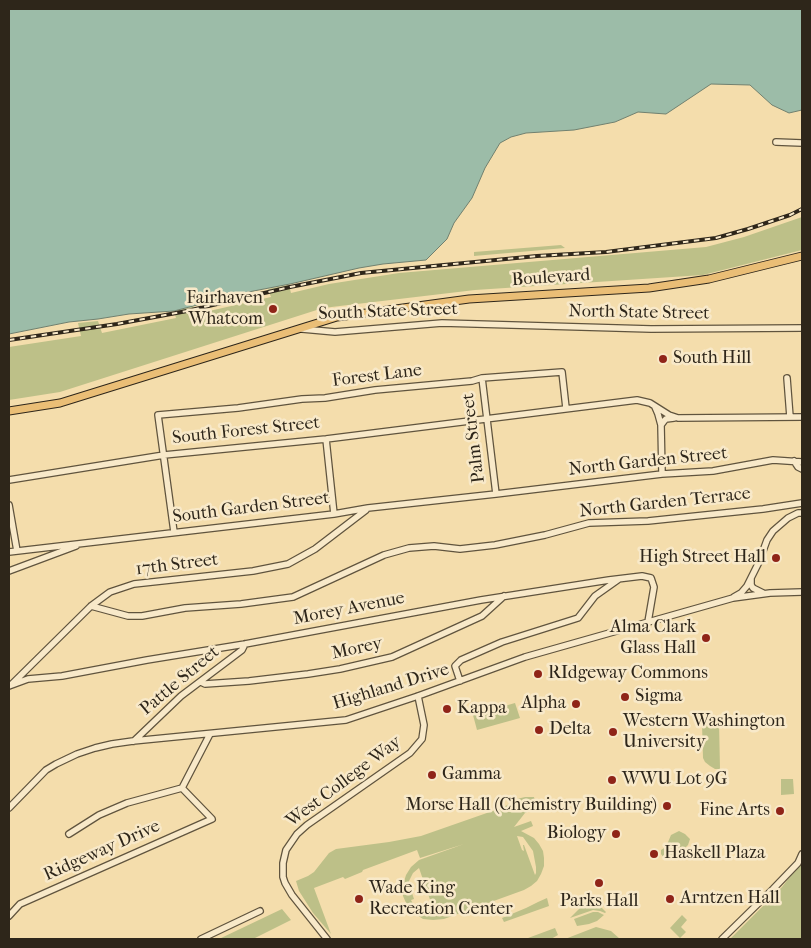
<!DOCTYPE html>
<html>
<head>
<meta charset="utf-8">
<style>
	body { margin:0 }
	#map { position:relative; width:811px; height:948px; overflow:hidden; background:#f4ddac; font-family:"IM FELL French Canon",serif }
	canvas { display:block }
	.frame { position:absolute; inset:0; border:10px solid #2e261a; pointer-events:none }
</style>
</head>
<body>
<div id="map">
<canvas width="811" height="948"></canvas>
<div class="frame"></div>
</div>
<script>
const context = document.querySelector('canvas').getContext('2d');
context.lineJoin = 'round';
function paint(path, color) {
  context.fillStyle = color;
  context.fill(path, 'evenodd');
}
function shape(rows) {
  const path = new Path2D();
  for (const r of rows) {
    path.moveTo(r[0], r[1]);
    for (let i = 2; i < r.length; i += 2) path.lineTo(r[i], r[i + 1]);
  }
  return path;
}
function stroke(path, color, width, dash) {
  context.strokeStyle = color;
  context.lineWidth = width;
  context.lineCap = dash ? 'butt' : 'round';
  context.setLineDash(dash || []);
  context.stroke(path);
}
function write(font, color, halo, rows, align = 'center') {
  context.font = font + ' "IM FELL French Canon",serif';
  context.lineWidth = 5;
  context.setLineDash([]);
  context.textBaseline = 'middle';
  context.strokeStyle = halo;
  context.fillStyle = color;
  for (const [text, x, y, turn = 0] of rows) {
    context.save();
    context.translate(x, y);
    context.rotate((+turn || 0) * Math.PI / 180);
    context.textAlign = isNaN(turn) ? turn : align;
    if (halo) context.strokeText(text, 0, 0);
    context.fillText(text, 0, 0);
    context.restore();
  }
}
paint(shape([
	[802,217,802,250,703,275,475,290,323,308,60,392,9,400,9,347,81,336,78,323,98,321,102,333,176,318,174,311,193,306,196,314,271,297,268,289,289,285,291,293,329,284,399,273,706,247,744,237],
	[561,245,565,248,474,256,474,252],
	[515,703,520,718,477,730,473,715],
	[705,721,719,721,720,769,715,769,710,766,705,762,703,758,702,724],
	[781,779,793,779,794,794,781,795],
	[525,797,534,797,536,809,532,810,525,813,514,827,531,821,533,826,521,831,534,838,539,844,543,851,544,858,544,866,541,874,537,881,531,886,524,890,444,919,433,920,423,919,414,913,407,905,403,896,403,885,406,875,411,867,419,860,464,844,420,858,417,850,363,870,362,872,345,879,343,877,314,888,331,934,313,913,299,891,296,881,308,876,314,872,329,853,336,849,389,842,421,836,504,807,517,799],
	[517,836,523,837,533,851,536,867,536,873,535,875,524,845,523,845,524,851,522,850],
	[419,868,435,914,435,915,428,915,420,911,414,906,411,900,414,899,412,893,408,894,408,889,409,881,413,873],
	[679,831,685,834,690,839,688,845,684,849,677,855,669,857,663,857,661,854,661,850,666,847,671,835],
	[802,861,802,939,730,939,782,887],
	[591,897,606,912,605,913,600,911,593,910,570,918],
	[547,898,549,906,504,922,502,918,526,908,538,902],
	[282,909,291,920,253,939,219,939],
	[593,912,598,912,604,915,597,921,589,924,577,926,574,919],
	[682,915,687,920,681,927,686,932,680,938,670,928],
	[596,927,611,931,620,939,565,939],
	[555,928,558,935,551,939,528,938]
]), '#bdc088');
const water = shape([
	[9,9,802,9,802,110,789,113,772,105,750,85,711,84,666,114,638,112,615,122,574,130,526,133,511,137,500,143,485,168,472,198,454,223,447,239,426,260,383,264,359,268,290,284,243,293,174,311,129,314,98,319,69,322,9,334,9,9]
]);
paint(water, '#9cbca8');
stroke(water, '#70806f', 1);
const minor = shape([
	[776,142,802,143],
	[302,329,335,332,442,323,651,329,802,328],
	[482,378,496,494],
	[787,378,790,417],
	[655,407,658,414,661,425],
	[326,439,334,514],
	[794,461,798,467,802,469],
	[662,474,661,425,664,421,666,419,674,418],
	[9,480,164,455,326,439,637,400,650,403,669,415,678,418,802,417],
	[9,505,17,551],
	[174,532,158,415,238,408,302,399,325,398,375,390,472,381,482,378,562,372,566,408],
	[9,552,334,514,368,508,496,494,662,474,713,471,773,460,802,462],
	[9,571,76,546],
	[751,579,751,585,753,588,763,593],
	[734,597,741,593,747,586,759,562,767,540,773,531,788,518,798,513,802,513],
	[91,606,128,616,142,616,185,608,241,604,293,597,384,555,409,548,434,546,460,549,495,545,545,535,589,523,648,521,763,509,802,503],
	[460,681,455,666,461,660,502,642,578,618,595,596,619,579],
	[201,682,205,684,249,681,308,674,340,669,392,657,482,616,504,596],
	[12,684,91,606,110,592,134,584,253,571,288,564,315,549,366,510],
	[9,686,28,679,62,676,147,660,245,644,481,600,609,580,642,576,651,578,654,587,648,622],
	[134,741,181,696,242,650,245,644],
	[9,808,46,770,56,764,77,754,95,748,112,744,133,741,346,720,418,696,525,657,733,598,770,593,802,592],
	[69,834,99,815,127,803,182,788,210,734],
	[9,916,20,904,212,819,182,788],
	[201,939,260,911],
	[327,939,292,895,285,883,283,877,283,863,286,850,297,834,307,825,410,753,422,739,424,725,418,696],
	[722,939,773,889,798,863,802,854]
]);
const major = shape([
	[9,411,60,403,337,317,469,299,649,288,709,279,802,256]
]);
stroke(minor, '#60543e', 8);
stroke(major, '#2e261a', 9);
stroke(minor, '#f8e9c9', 5.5);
stroke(major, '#eabe76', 7);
const rail = shape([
	[9,340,117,324,187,311,290,287,361,273,537,256,606,252,716,238,748,229,790,215,802,209]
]);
stroke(rail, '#2e261a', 4);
stroke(rail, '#f8e9c9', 2, [5.5]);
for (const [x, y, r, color] of [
	[273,309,5,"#8f2418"],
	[663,359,5,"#8f2418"],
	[776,558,5,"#8f2418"],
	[706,638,5,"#8f2418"],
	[538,674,5,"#8f2418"],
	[625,697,5,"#8f2418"],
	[576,704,5,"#8f2418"],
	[447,709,5,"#8f2418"],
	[539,730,5,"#8f2418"],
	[613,732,5,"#8f2418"],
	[432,775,5,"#8f2418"],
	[612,780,5,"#8f2418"],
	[667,806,5,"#8f2418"],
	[780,811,5,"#8f2418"],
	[616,834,5,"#8f2418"],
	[654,854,5,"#8f2418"],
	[599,883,5,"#8f2418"],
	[359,899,5,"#8f2418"],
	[670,899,5,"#8f2418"]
]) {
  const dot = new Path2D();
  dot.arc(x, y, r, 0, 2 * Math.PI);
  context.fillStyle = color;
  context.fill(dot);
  stroke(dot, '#f8e9c9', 2);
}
write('18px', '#2e261a', '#f8e9c9', [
	["Boulevard",551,278,-4],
	["South State Street",388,312,-2],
	["North State Street",639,313,1],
	["Forest Lane",377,376,-7],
	["South Forest Street",246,431,-6],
	["Palm Street",474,438,-97],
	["North Garden Street",648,462,-6],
	["North Garden Terrace",665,503,-6],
	["South Garden Street",251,508,-7],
	["17th Street",177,565,-7],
	["Morey Avenue",349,609,-11],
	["Morey",357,649,-12],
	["Pattle Street",180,681,-40],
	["Highland Drive",391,687,-17],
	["West College Way",344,782,-37],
	["Ridgeway Drive",102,851,-24]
]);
write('18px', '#2e261a', '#f8e9c9', [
	["Fairhaven",263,299,"right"],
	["Whatcom",263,320,"right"],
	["South Hill",673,359],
	["High Street Hall",766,558,"right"],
	["Alma Clark",696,628,"right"],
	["Glass Hall",696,649,"right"],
	["RIdgeway Commons",548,674],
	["Sigma",635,697],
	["Alpha",566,704,"right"],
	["Kappa",457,709],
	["Western Washington",623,722],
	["University",623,743],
	["Delta",549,730],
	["Gamma",442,775],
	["WWU Lot 9G",622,780],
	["Morse Hall (Chemistry Building)",657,806,"right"],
	["Fine Arts",770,811,"right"],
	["Biology",606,834,"right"],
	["Haskell Plaza",664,854],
	["Wade King",369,889],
	["Recreation Center",369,910],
	["Arntzen Hall",680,899],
	["Parks Hall",599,902,"center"]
], 'left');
</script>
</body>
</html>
